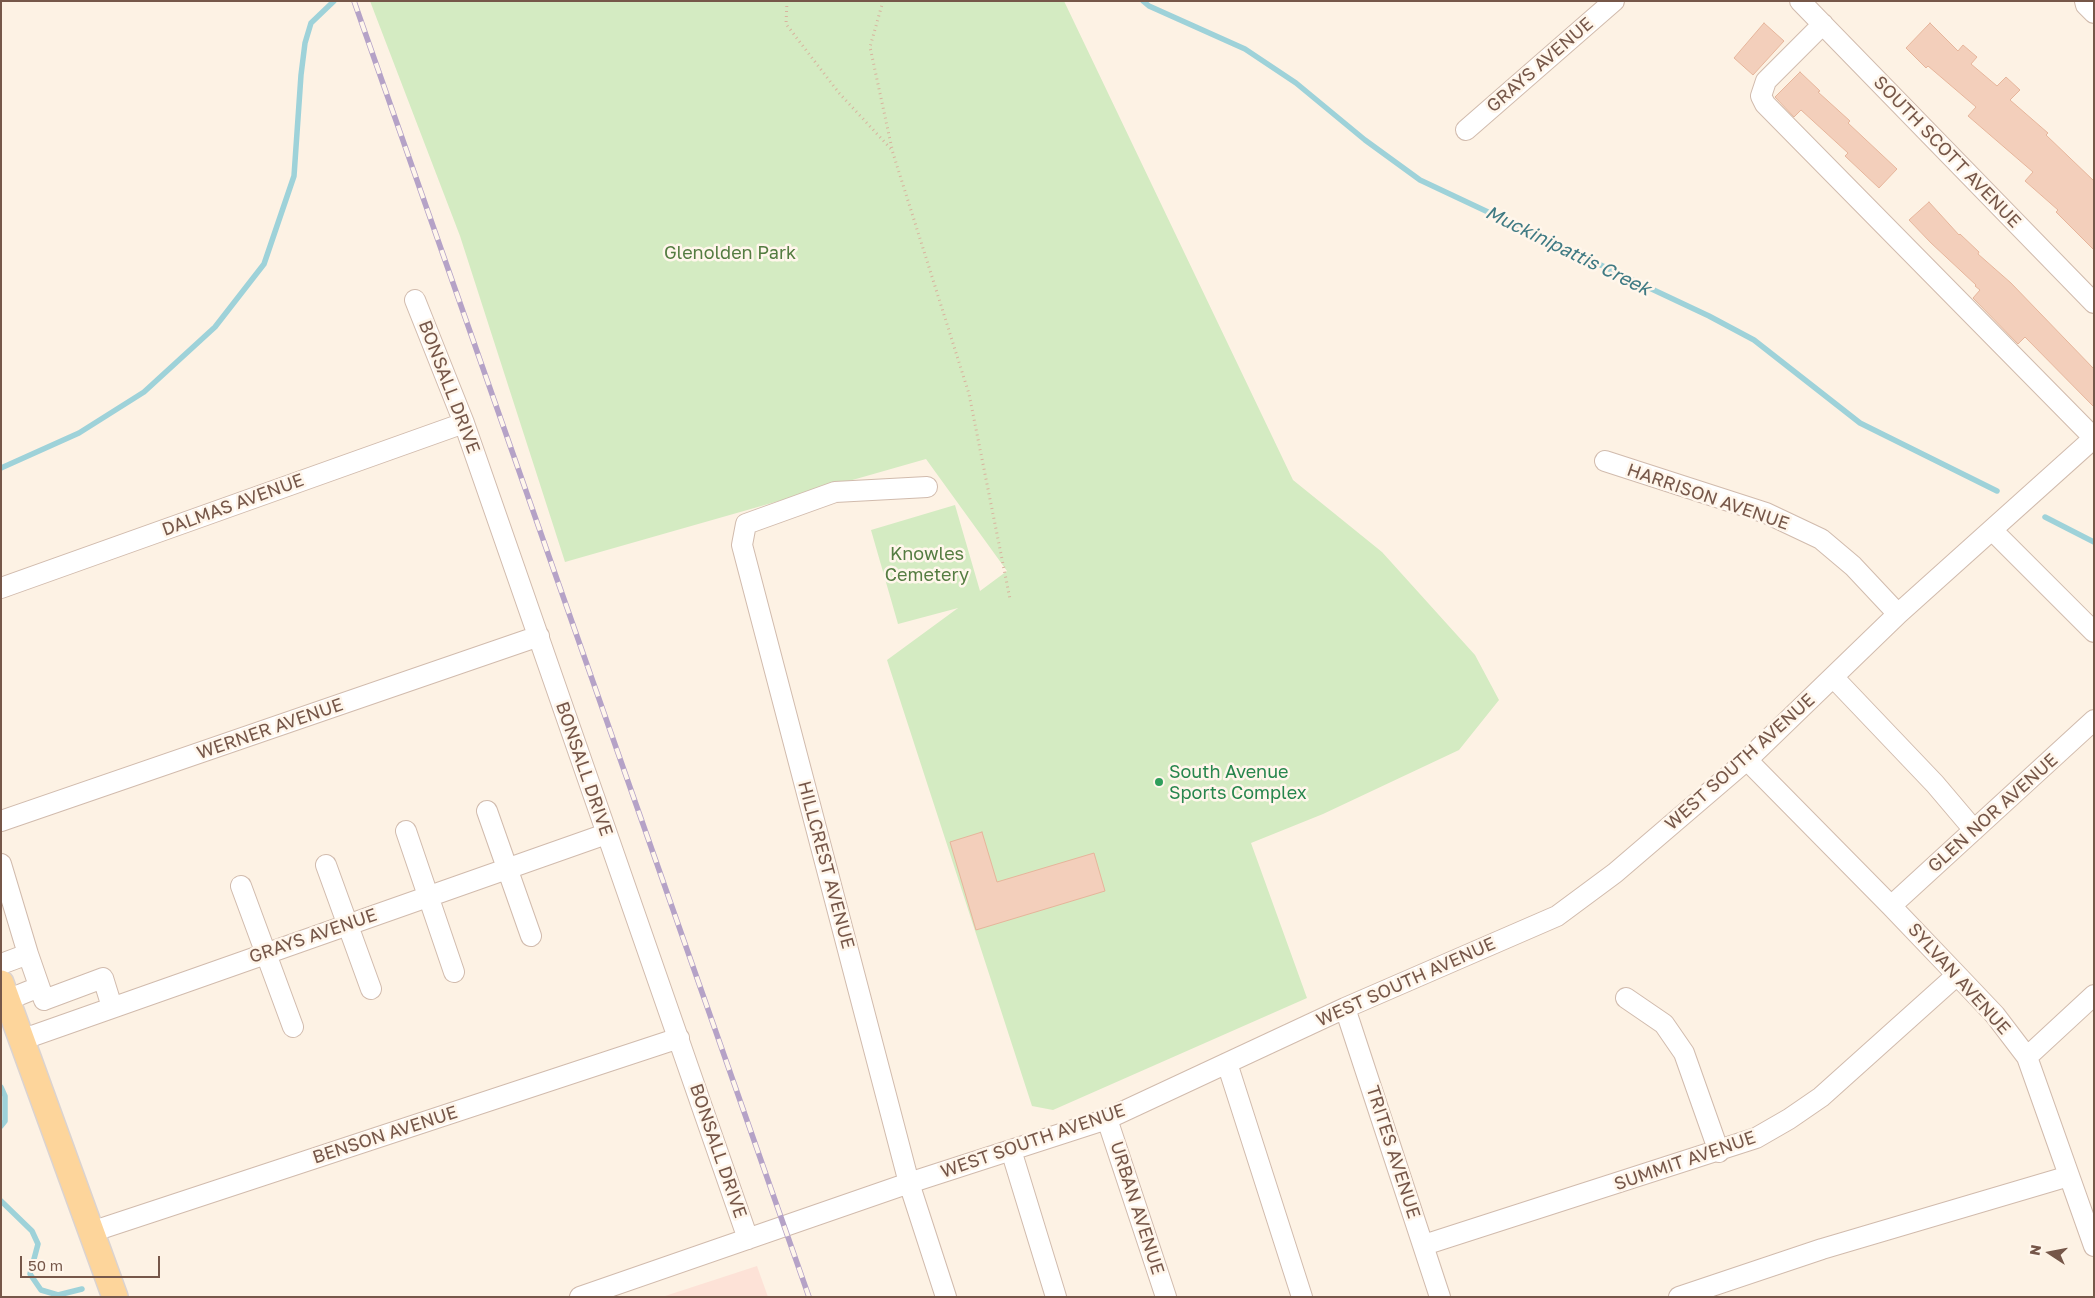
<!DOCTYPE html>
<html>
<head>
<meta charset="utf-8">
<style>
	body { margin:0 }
	#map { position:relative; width:2095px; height:1298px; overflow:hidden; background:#fdf2e4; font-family:"Golos Text",sans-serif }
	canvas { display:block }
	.frame { position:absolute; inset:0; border:2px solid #765749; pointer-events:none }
	.north { position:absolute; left:2025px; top:1228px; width:50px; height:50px; -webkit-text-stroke:4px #fff6eb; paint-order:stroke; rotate:281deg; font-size:14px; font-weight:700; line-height:20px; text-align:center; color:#765749 }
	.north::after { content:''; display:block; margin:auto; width:18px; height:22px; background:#765749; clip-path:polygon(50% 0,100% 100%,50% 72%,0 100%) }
	.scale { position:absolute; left:20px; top:1256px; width:140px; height:22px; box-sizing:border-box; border:2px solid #765749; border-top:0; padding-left:6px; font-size:15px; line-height:18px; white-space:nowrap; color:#765749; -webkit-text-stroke:4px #fff6eb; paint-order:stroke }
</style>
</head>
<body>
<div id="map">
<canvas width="2095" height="1298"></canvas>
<div class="frame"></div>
<div class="north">N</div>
<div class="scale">50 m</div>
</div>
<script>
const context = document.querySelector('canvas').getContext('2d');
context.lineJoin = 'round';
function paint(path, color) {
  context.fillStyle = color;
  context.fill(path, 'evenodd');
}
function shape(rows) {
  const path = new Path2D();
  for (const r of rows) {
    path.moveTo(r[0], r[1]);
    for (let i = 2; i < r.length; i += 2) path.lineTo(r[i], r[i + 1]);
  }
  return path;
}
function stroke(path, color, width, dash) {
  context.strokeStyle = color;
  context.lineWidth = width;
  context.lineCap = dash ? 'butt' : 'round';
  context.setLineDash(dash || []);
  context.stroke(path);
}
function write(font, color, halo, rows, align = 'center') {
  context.font = font + ' "Golos Text",sans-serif';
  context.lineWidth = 5;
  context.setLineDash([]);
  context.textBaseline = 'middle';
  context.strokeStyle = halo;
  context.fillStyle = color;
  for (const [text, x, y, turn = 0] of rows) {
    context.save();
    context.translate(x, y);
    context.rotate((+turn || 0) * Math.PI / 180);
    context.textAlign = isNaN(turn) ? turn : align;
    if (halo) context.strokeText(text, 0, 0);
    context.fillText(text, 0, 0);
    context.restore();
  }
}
paint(shape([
	[757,1266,768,1297,662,1297]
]), '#fde2d7');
paint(shape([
	[370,1,1064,1,1293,480,1382,552,1475,655,1499,700,1459,750,1323,814,1251,843,1307,998,1053,1110,1032,1106,887,660,958,608,898,624,871,530,955,505,980,591,1007,571,926,459,565,562,460,236]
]), '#d4ebc2');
stroke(shape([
	[1143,1,1149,6,1245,49,1296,83,1365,140,1420,180,1709,316,1754,340,1860,423,1997,491],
	[1,468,79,433,144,392,215,327,264,264,294,176,301,75,305,43,311,23,334,1],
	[2045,517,2094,542],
	[1,1087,5,1096,5,1121,1,1126],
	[1,1201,32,1231,38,1244,30,1274,41,1290,58,1295,82,1289]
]), '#9ed2d9', 5.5);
const building = shape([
	[1764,23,1784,41,1753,75,1734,58,1764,23],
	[1930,23,1958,51,1963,45,1977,57,1971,64,1997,86,2006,77,2020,90,2010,100,2048,133,2046,135,2094,181,2094,250,2056,212,2058,210,2025,181,2033,172,1968,116,1976,107,1928,66,1926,68,1906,48,1930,23],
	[1800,72,1820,91,1818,92,1850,121,1848,123,1897,169,1879,188,1845,156,1848,153,1801,110,1794,117,1775,97,1800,72],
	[1929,202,1959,235,1960,234,1979,252,1978,254,2011,283,2094,369,2094,407,2025,337,2018,344,1973,298,1980,290,1975,286,1976,285,1931,243,1909,220,1929,202],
	[982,832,997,882,1094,853,1105,891,976,930,950,842,982,832]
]);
paint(building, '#f3cfbb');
stroke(building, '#e6b59b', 1);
const minor = shape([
	[1800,1,2094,303],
	[2085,1,2086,5,2094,13],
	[1823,24,1766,81,1761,96,1765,104,2094,438],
	[1466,130,1614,1],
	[415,300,464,423,748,1239],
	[1605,461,1766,513,1821,539,1853,566,1898,614],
	[927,487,835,492,746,524,742,545,909,1183,946,1297],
	[1992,530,2094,632],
	[1,588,464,423],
	[1833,677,1935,784,1974,830],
	[1747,760,1891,906,1957,975,1995,1015,2027,1057,2094,1246],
	[487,811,531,936],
	[1,821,539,636],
	[406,831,454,972],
	[1,864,28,954,44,1000,103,978,112,1007],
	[326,865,371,989],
	[241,886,293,1027],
	[1891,906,2094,720],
	[1,964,28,954],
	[1626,998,1664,1024,1684,1053,1719,1152],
	[7,1000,39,987],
	[1345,1008,1440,1297],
	[21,1040,606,834],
	[2027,1057,2094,995],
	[1227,1063,1302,1297],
	[1107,1119,1166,1297],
	[1011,1150,1056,1297],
	[91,1232,679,1038],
	[1424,1245,1756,1138,1789,1119,1821,1097,1957,975],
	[580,1297,909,1183,1107,1119,1345,1008,1557,916,1615,873,1747,760,1898,614,2094,438],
	[1679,1297,1822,1249,2069,1176]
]);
const major = shape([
	[1,983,115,1297]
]);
stroke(minor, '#d1bbad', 22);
stroke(major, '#dbd3d0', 28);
stroke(shape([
	[787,1,786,24,839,93,892,150,969,394,1010,599],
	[883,1,870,47,892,149]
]), '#d8b39e', 3, [1, 4]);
stroke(minor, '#fff', 20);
stroke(major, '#fdd59b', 25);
const rail = shape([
	[354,1,809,1297]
]);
stroke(rail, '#b5a2c7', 5.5);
stroke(rail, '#fff6eb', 4, [11]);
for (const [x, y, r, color] of [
	[1159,782,5,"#2e9e5b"]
]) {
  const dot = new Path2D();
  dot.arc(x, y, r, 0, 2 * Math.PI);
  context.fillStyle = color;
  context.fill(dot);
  stroke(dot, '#fff6eb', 2);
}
write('18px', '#765749', '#fff6eb', [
	["GRAYS AVENUE",1540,65,-41],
	["SOUTH SCOTT AVENUE",1947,152,46],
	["BONSALL DRIVE",449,387,69],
	["HARRISON AVENUE",1708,497,19],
	["DALMAS AVENUE",233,505,-20],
	["WERNER AVENUE",270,729,-19],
	["WEST SOUTH AVENUE",1740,762,-42],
	["BONSALL DRIVE",584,769,71],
	["GLEN NOR AVENUE",1993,813,-42],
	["HILLCREST AVENUE",826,865,75],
	["GRAYS AVENUE",313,936,-19],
	["SYLVAN AVENUE",1959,979,48],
	["WEST SOUTH AVENUE",1406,982,-24],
	["BENSON AVENUE",385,1135,-18],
	["WEST SOUTH AVENUE",1033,1141,-19],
	["BONSALL DRIVE",718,1151,71],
	["TRITES AVENUE",1393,1152,72],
	["SUMMIT AVENUE",1685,1161,-19],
	["URBAN AVENUE",1137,1208,72]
]);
write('18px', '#547c41', '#fff6eb', [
	["Glenolden Park",730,253],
	["Knowles",927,554],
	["Cemetery",927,575]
]);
write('18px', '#27864d', '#fff6eb', [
	["South Avenue",1169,772],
	["Sports Complex",1169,793]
], 'left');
write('italic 19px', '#3f7a83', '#fff6eb', [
	["Muckinipattis Creek",1568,251,26]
]);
</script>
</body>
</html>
